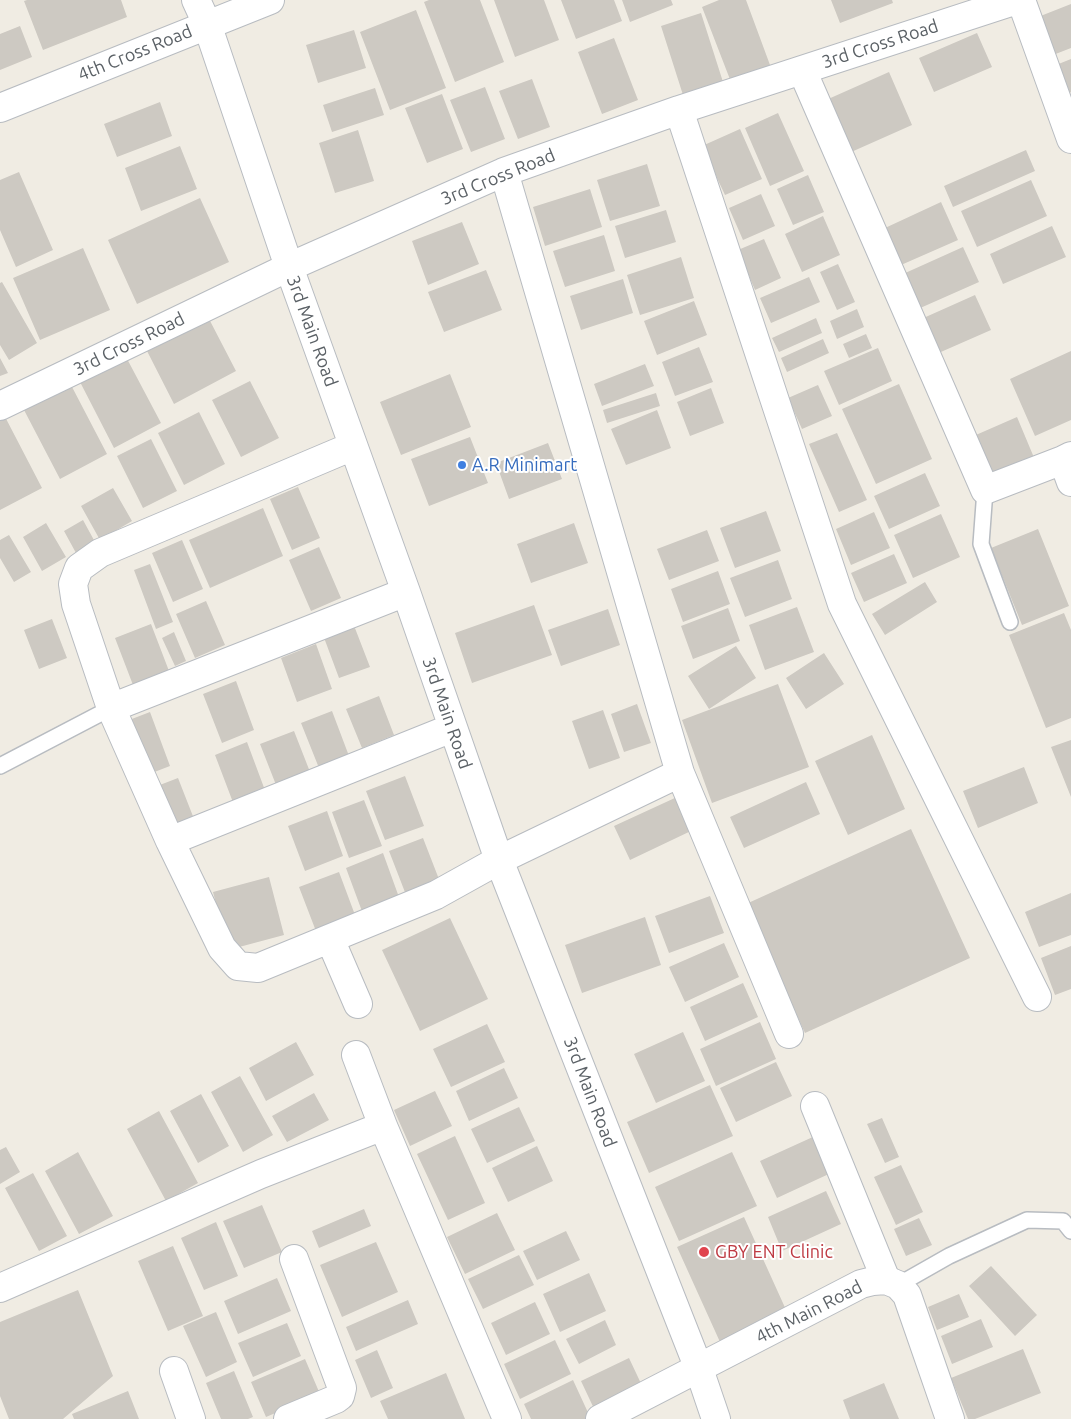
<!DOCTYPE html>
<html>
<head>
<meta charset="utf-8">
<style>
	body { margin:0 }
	canvas { display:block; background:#f0ece3 }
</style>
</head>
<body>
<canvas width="1071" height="1419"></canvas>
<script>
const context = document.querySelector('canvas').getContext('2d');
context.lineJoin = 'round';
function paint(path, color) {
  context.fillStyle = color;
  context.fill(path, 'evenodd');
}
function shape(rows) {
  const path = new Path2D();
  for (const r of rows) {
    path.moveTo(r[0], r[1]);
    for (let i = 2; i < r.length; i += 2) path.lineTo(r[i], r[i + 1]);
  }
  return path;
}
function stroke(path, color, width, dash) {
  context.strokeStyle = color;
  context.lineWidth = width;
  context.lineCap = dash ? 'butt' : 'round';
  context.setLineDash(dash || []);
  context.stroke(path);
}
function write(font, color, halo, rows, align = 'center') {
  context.font = font + ' Ubuntu,sans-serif';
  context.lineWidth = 4;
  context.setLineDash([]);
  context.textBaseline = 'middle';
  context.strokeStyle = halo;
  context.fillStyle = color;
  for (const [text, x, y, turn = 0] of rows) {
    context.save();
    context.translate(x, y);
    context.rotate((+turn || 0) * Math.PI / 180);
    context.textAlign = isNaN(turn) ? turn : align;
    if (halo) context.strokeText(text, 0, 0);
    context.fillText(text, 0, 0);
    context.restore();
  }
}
paint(shape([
	[27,0,121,0,127,17,43,50,24,1],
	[429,0,480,0,504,62,455,82,424,2],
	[494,0,544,0,559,40,515,57],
	[561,0,614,0,622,21,576,39],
	[622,0,671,0,673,5,630,22],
	[719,0,746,0,770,65,731,82,702,7],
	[831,0,892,0,893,3,840,23],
	[1071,4,1071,48,1053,55,1038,17],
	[416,10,446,88,390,110,360,32],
	[701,13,723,82,683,95,661,26],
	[20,26,32,57,0,70,0,34],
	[354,30,366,68,318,83,306,45],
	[977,33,992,67,934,92,919,58],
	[614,38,638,100,602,114,578,52],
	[1071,59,1071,92,1062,96,1051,67],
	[889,72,912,125,849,153,826,100],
	[532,79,550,127,518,139,499,91],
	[485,87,505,139,471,152,450,100],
	[375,88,384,115,332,132,323,105],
	[442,94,463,149,427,163,405,108],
	[160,102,172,136,117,157,104,124],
	[778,113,804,171,770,186,745,128],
	[740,129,762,179,725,195,702,146],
	[358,130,374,181,335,193,319,143],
	[180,146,197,189,141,211,125,168],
	[1026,150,1035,171,953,207,944,186],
	[647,164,660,206,610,221,597,180],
	[19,172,53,250,16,267,0,230,0,180],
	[808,175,824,212,793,225,777,189],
	[1031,180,1047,216,977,247,961,211],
	[590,189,602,227,545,246,533,207],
	[761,194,775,226,743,240,729,208],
	[200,198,229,262,137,304,108,240],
	[941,202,958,240,901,265,885,228],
	[666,210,676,242,625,258,615,226],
	[823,216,840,255,802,272,785,234],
	[462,222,479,264,428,285,412,241],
	[1052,226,1066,257,1003,284,990,254],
	[604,235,615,271,565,287,553,251],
	[764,239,781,278,755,290,738,250],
	[963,247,979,282,918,309,903,274],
	[83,248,110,310,40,340,13,278],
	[681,257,694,298,640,315,627,275],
	[838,264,855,302,837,310,820,272],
	[486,270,502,310,444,332,428,292],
	[809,277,820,302,771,323,760,298],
	[623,279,633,313,581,330,570,296],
	[2,282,37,343,9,360,0,345,0,283],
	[975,295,991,330,934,355,919,320],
	[694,301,707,335,657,355,644,321],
	[857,309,864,327,837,339,830,321],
	[208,317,236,371,174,404,146,349],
	[816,318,822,333,779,352,772,338],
	[866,334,872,348,849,358,843,344],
	[823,339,829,353,787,372,781,358],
	[699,347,713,382,675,396,662,362],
	[878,348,892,381,839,405,824,371],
	[1071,351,1071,420,1035,436,1010,379],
	[125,355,161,423,114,448,79,380],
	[0,358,8,373,0,376],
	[645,364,654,386,602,406,594,384],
	[450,374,471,427,401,455,380,402],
	[250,381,279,438,241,457,212,400],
	[899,384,932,459,876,484,842,409],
	[71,385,107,454,60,479,24,410],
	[818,385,832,416,802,429,788,398],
	[711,388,724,423,690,436,677,402],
	[656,393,660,406,607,423,603,410],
	[657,410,671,448,626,465,611,429],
	[2,411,42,488,0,510,0,412],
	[199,412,225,464,184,485,158,433],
	[1017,417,1035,460,988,481,969,438],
	[837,433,867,500,839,512,809,444],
	[470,437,488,483,429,506,411,459],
	[151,439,177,491,143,508,117,456],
	[548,443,562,479,509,499,496,463],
	[925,473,940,506,889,529,874,496],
	[298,487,320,538,292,550,270,499],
	[113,488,132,521,100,540,81,506],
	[263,508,283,556,210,588,189,540],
	[766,511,781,551,735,568,720,528],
	[874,512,890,548,851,565,836,529],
	[941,514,960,557,913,578,894,535],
	[83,520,95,542,76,553,64,531],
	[46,523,66,557,42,571,23,537],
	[574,523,588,563,531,583,517,544],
	[1038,529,1069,606,1022,625,991,548],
	[707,530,719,561,669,580,657,549],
	[9,535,31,572,14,582,0,558,0,540],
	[182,540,203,589,173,602,152,553],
	[319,547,341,598,311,611,289,560],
	[894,554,907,583,864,602,851,573],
	[778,560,792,599,745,617,730,578],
	[150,564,173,622,156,629,134,570],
	[718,571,730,604,683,622,671,589],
	[925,582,937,602,885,635,872,614],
	[206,601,225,645,195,658,176,614],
	[534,605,552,655,472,683,455,633],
	[797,607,814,652,765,670,749,625],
	[728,608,740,641,693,659,681,626],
	[608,609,620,645,561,666,548,630],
	[1064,613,1071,630,1071,718,1046,728,1009,635],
	[52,619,67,658,39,669,24,630],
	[353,623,370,667,339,678,323,635],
	[151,624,169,671,133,685,115,638],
	[174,632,186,661,175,666,162,638],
	[316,644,332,689,297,702,281,658],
	[736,646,756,678,709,709,688,676],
	[824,653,844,684,806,709,786,678],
	[236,681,254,730,222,743,203,694],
	[778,684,809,767,712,803,682,720],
	[379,696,394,735,362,748,346,709],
	[637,704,651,743,624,752,611,714],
	[603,710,620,758,589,769,572,721],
	[332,711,349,756,319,768,301,723],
	[150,712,170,766,144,776,124,722],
	[294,731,312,777,278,790,260,744],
	[872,735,905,809,848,835,815,761],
	[1071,740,1071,797,1051,747],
	[247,742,266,793,234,805,215,755],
	[1024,767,1038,803,978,828,963,791],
	[405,776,424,826,385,840,366,791],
	[178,778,196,824,170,834,152,788],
	[806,782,820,814,744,848,730,817],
	[677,797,693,830,630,860,614,826],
	[364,800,382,846,349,858,332,812],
	[327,811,343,856,305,871,288,826],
	[911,829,970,958,805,1033,746,904],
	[423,838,442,887,408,900,389,851],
	[383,853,400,900,363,914,346,868],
	[339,872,358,923,319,939,299,887],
	[269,877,284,935,228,950,213,892],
	[1071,893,1071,935,1039,947,1025,912],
	[710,896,724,933,669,953,655,916],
	[645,917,661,965,582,993,565,945],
	[450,918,488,999,420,1031,382,950],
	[724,943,739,977,685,1002,669,967],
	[1071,946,1071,989,1055,995,1041,958],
	[743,983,758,1017,705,1041,690,1007],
	[760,1022,776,1059,716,1086,700,1049],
	[487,1024,505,1062,451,1087,433,1049],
	[683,1032,705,1081,656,1103,634,1054],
	[296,1042,314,1075,266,1101,249,1068],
	[776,1062,792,1096,736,1122,720,1088],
	[504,1068,518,1098,469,1121,456,1091],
	[240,1076,273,1135,243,1152,211,1092],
	[710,1085,733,1136,649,1173,627,1122],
	[435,1091,452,1126,410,1146,394,1110],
	[314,1093,329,1120,287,1142,272,1116],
	[201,1094,229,1146,198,1163,170,1111],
	[519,1107,535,1141,487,1163,471,1129],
	[159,1111,198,1183,166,1201,127,1129],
	[882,1118,899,1157,885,1163,867,1124],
	[455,1136,485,1203,448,1220,417,1154],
	[815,1136,831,1173,777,1198,760,1161],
	[537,1146,553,1181,508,1202,492,1168],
	[6,1147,20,1172,0,1184,0,1150],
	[78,1152,113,1216,79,1234,45,1171],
	[732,1152,757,1206,679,1241,655,1187],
	[901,1165,923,1212,896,1225,874,1177],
	[33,1173,67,1236,39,1251,5,1188],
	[826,1191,841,1224,782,1251,768,1217],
	[262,1205,282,1252,244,1268,223,1221],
	[364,1209,371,1226,319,1248,312,1231],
	[497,1213,515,1250,465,1274,447,1237],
	[744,1217,787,1312,720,1342,677,1247],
	[919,1218,932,1245,906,1256,894,1229],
	[216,1222,238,1276,204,1290,181,1238],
	[566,1231,580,1260,537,1280,523,1251],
	[376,1242,398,1292,342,1317,320,1265],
	[173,1246,203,1316,168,1331,138,1261],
	[519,1255,534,1285,483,1309,468,1279],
	[991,1266,1037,1315,1015,1336,969,1286],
	[589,1273,606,1311,560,1332,543,1294],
	[277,1278,291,1311,238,1334,224,1301],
	[78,1290,113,1376,63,1419,9,1419,0,1396,0,1322],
	[959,1294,969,1317,937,1330,928,1307],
	[408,1300,418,1324,356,1351,346,1327],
	[535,1302,550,1334,506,1355,491,1323],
	[216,1312,237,1362,206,1377,183,1326],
	[981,1319,993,1347,952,1364,941,1336],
	[605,1320,616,1345,579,1364,566,1339],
	[287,1323,301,1356,253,1377,238,1343],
	[555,1340,571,1374,520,1399,504,1364],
	[1023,1349,1041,1393,975,1419,968,1419,951,1378],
	[377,1350,393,1388,371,1398,355,1360],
	[629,1358,645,1392,597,1415,581,1381],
	[305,1359,320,1394,266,1417,251,1382],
	[234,1371,253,1417,248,1419,221,1419,206,1383],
	[446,1373,465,1419,388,1419,380,1401],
	[573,1380,591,1419,531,1419,524,1404],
	[884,1383,899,1419,850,1419,843,1400],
	[128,1391,139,1419,74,1419,72,1414]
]), '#cdc9c2');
const service = shape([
	[985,490,981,544,1010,622],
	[0,766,111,708],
	[898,1285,949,1256,1027,1220,1063,1221,1071,1231]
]);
const minor = shape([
	[196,0,207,24,289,267,406,592,499,860,699,1369,716,1419],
	[1021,0,1071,139],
	[802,70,985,490,1063,460,1071,456],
	[0,108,270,0],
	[679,110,842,604,1037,997],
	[0,406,289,267,504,172,679,110,1017,0],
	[353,446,100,553,79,568,73,584,76,604,111,708,170,841,222,948,238,966,258,968,436,895,499,860,680,773,504,172],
	[1063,460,1071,482],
	[111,708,406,592],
	[680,773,789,1034],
	[170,841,452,728],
	[330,939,358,1004],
	[356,1055,383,1126],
	[815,1106,886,1280],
	[0,1288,261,1174,383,1126,507,1419],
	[174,1371,191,1419],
	[288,1419,336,1399,340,1396,342,1388,294,1259]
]);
const tertiary = shape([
	[600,1419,861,1284,873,1281,886,1280,898,1285,907,1295,950,1419]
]);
stroke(service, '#b8bcc1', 18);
stroke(minor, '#b8bcc1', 30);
stroke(tertiary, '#b8bcc1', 30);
stroke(service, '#fff', 15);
stroke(minor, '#fff', 28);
stroke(tertiary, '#fff', 28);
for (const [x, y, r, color] of [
	[462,465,5,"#3f7fe0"],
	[704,1252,6,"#e0444e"]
]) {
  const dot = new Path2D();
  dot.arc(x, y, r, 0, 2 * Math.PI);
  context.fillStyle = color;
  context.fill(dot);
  stroke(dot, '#fff', 2);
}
write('18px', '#5b6166', '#fff', [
	["3rd Cross Road",880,44,-18],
	["4th Cross Road",135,53,-22],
	["3rd Cross Road",498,177,-22],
	["3rd Main Road",312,331,70],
	["3rd Cross Road",129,344,-26],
	["3rd Main Road",447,713,71],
	["3rd Main Road",590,1092,69],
	["4th Main Road",809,1312,-27]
]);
write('18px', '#366cbe', '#fff', [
	["A.R Minimart",472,465]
], 'left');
write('18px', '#be3a42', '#fff', [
	["GBY ENT Clinic",715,1252]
], 'left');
</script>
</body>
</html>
